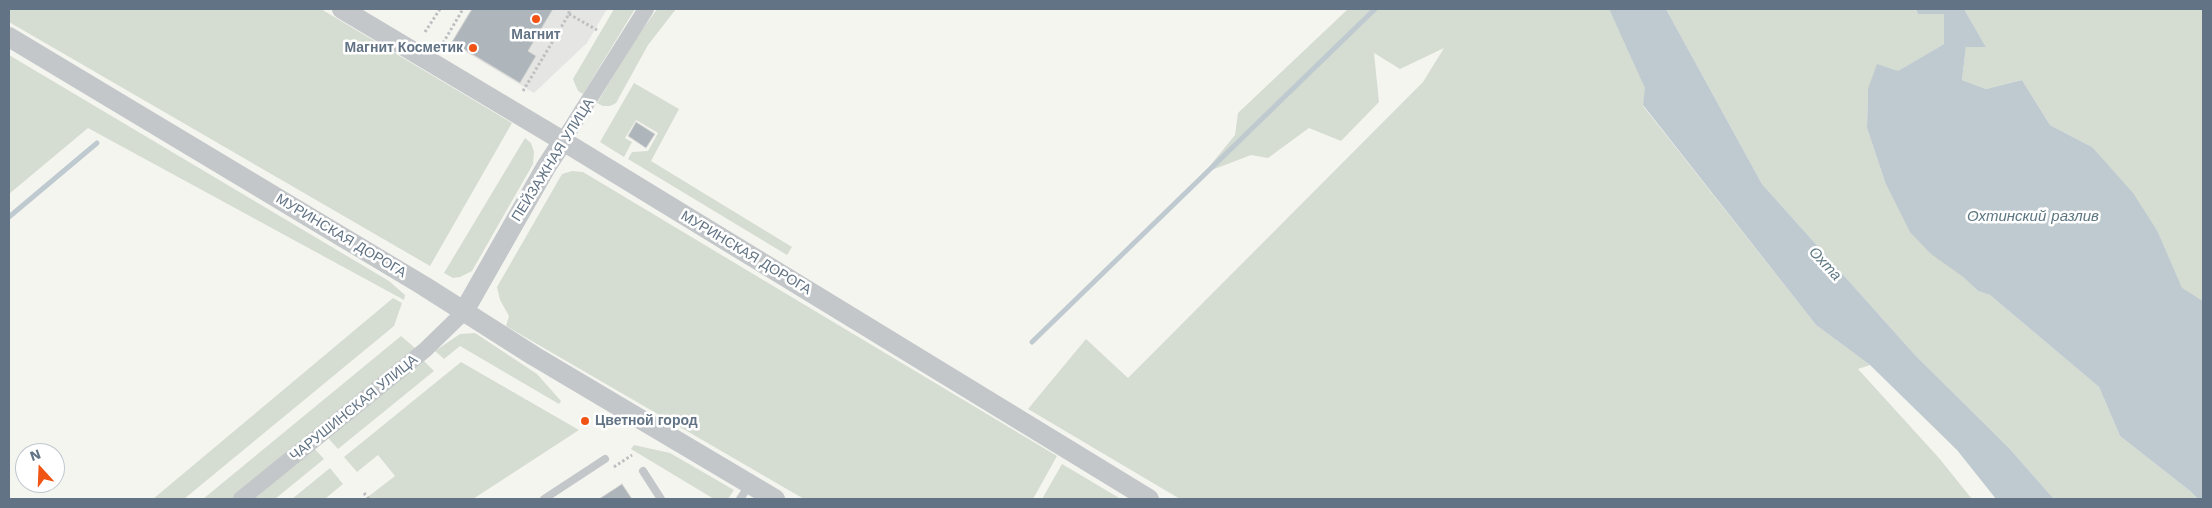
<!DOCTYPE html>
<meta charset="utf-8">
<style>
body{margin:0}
#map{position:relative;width:2212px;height:508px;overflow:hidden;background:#f5f5f0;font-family:"Work Sans",sans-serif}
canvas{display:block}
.frame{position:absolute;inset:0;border:10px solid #617384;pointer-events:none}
.north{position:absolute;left:15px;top:443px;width:50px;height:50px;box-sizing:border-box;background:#fff;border:1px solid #c0c7ce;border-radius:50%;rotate:340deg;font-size:14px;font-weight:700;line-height:20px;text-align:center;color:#617384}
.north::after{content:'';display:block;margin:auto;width:18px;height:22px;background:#f15314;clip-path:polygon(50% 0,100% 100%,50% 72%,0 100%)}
</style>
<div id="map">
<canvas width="2212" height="508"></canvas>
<div class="frame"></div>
<div class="north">N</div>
</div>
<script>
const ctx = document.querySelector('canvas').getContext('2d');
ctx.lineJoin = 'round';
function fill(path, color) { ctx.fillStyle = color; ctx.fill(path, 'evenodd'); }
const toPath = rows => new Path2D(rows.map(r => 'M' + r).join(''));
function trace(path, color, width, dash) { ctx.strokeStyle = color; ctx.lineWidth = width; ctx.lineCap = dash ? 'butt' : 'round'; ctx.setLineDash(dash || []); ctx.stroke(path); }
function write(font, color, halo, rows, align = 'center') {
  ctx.font = font + ' "Work Sans",sans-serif'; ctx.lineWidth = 5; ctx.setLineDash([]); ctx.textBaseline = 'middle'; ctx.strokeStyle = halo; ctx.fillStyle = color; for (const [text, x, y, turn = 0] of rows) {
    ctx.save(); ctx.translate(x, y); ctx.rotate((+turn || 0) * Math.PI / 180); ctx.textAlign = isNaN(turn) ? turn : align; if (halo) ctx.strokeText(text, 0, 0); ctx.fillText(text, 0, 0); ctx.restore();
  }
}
fill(toPath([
 [471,9,607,9,587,43,534,93,451,43]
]), '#e5e6e4');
fill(toPath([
 [9,9,321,9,512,123,430,266,9,22],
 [614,9,635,9,583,94,578,91,573,79],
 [657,9,676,9,648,45,616,103,610,106,603,106,597,103,637,37],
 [1348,9,1609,9,1646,88,1643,106,1816,325,1870,365,1858,369,1939,458,1972,499,1180,499,1028,409,1086,339,1128,378,1423,82,1444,48,1400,69,1374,53,1379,102,1341,141,1309,128,1268,158,1251,155,1204,173,1235,135,1238,113],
 [1666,9,1916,9,1918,14,1944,14,1944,44,1868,89,1867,128,1885,182,1962,276,1978,291,1990,295,2099,387,2120,436,2190,491,2198,499,2054,499,2009,448,1915,355,1762,184],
 [1964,9,2203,9,2203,301,2182,289,2158,232,2092,147,2050,125,2022,80,1986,89,1962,80,1966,47,1986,47],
 [9,55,389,281,405,295,404,300,88,128,9,194],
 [634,83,679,109,651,161,792,247,787,255,628,159,632,152,648,151,658,133,636,120,625,138,632,142,624,157,600,142],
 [525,138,531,143,534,152,533,164,472,271,460,277,453,278,444,273],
 [572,171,583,172,1057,456,1033,499,804,499,506,326,509,316,500,300,497,287,562,174],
 [393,298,402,303,394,326,184,499,153,499],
 [475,333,537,374,561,401,559,404,460,346,444,359,435,351,460,334],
 [401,336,415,348,232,499,203,499],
 [423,360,434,371,338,449,328,438],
 [461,362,579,430,473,499,365,499,395,476,378,455,357,472,344,457],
 [634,445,670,453,734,490,728,499,714,499,631,449],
 [313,447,324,459,275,499,250,499],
 [1062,464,1121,499,1042,499],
 [330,468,343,484,326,498,327,499,292,499]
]), '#d5dcd1');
fill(toPath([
 [1609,9,1666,9,1762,184,1915,355,2009,448,2054,499,1996,499,1957,450,1870,365,1816,325,1643,105,1645,88],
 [1916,9,1964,9,1986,47,1966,47,1962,80,1986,89,2022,80,2050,125,2092,147,2133,193,2158,232,2182,288,2203,301,2203,499,2198,499,2190,491,2120,436,2099,387,1990,295,1978,291,1962,276,1931,254,1910,232,1885,182,1867,128,1868,89,1877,64,1898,71,1944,44,1944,14,1918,14]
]), '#bfcad0');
trace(toPath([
 [9,217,97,143],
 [1032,342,1375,9]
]), '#bfcad0', 5);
const building = toPath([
 [472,9,553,9,528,51,536,56,520,83,452,42,472,9],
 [636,122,655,134,646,148,628,136,636,122],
 [622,484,632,499,599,499,622,484]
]);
fill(building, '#aeb6bb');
trace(building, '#d6d6d3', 1);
trace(toPath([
 [569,14,597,30],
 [425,32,440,9],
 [443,43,463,9],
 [523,91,569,14,569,9],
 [614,467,632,455],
 [364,493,369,499]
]), '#bdbfc1', 3, [2.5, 2.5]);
trace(toPath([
 [643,471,661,499],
 [544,499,605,459],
 [740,499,750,484]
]), '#c3c7ca', 8);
trace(toPath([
 [563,141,646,9],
 [241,499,425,350,463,313]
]), '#c3c7ca', 16);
trace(toPath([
 [342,9,563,141,1149,499],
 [9,37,424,286,534,356,775,499],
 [463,313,546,167,563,141]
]), '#c3c7ca', 20);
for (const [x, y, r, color] of [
 [536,19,5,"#f15314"],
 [473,48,5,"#f15314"],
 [585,421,5,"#f15314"]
]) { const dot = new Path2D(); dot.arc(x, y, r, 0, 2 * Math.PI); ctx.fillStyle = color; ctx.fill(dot); trace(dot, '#fff', 2); }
write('bold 14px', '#617384', '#fff', [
 ["Магнит",536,35],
 ["Магнит Косметик",463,48,"right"],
 ["Цветной город",595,421,"left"]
]);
write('14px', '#617384', '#fff', [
 ["ПЕЙЗАЖНАЯ УЛИЦА",553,160,-58],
 ["МУРИНСКАЯ ДОРОГА",341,236,31],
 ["МУРИНСКАЯ ДОРОГА",746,253,31],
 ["ЧАРУШИНСКАЯ УЛИЦА",354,408,-39]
]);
write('italic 15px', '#5c7682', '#fff', [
 ["Охтинский разлив",2033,217],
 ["Охта",1825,264,47]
]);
</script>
